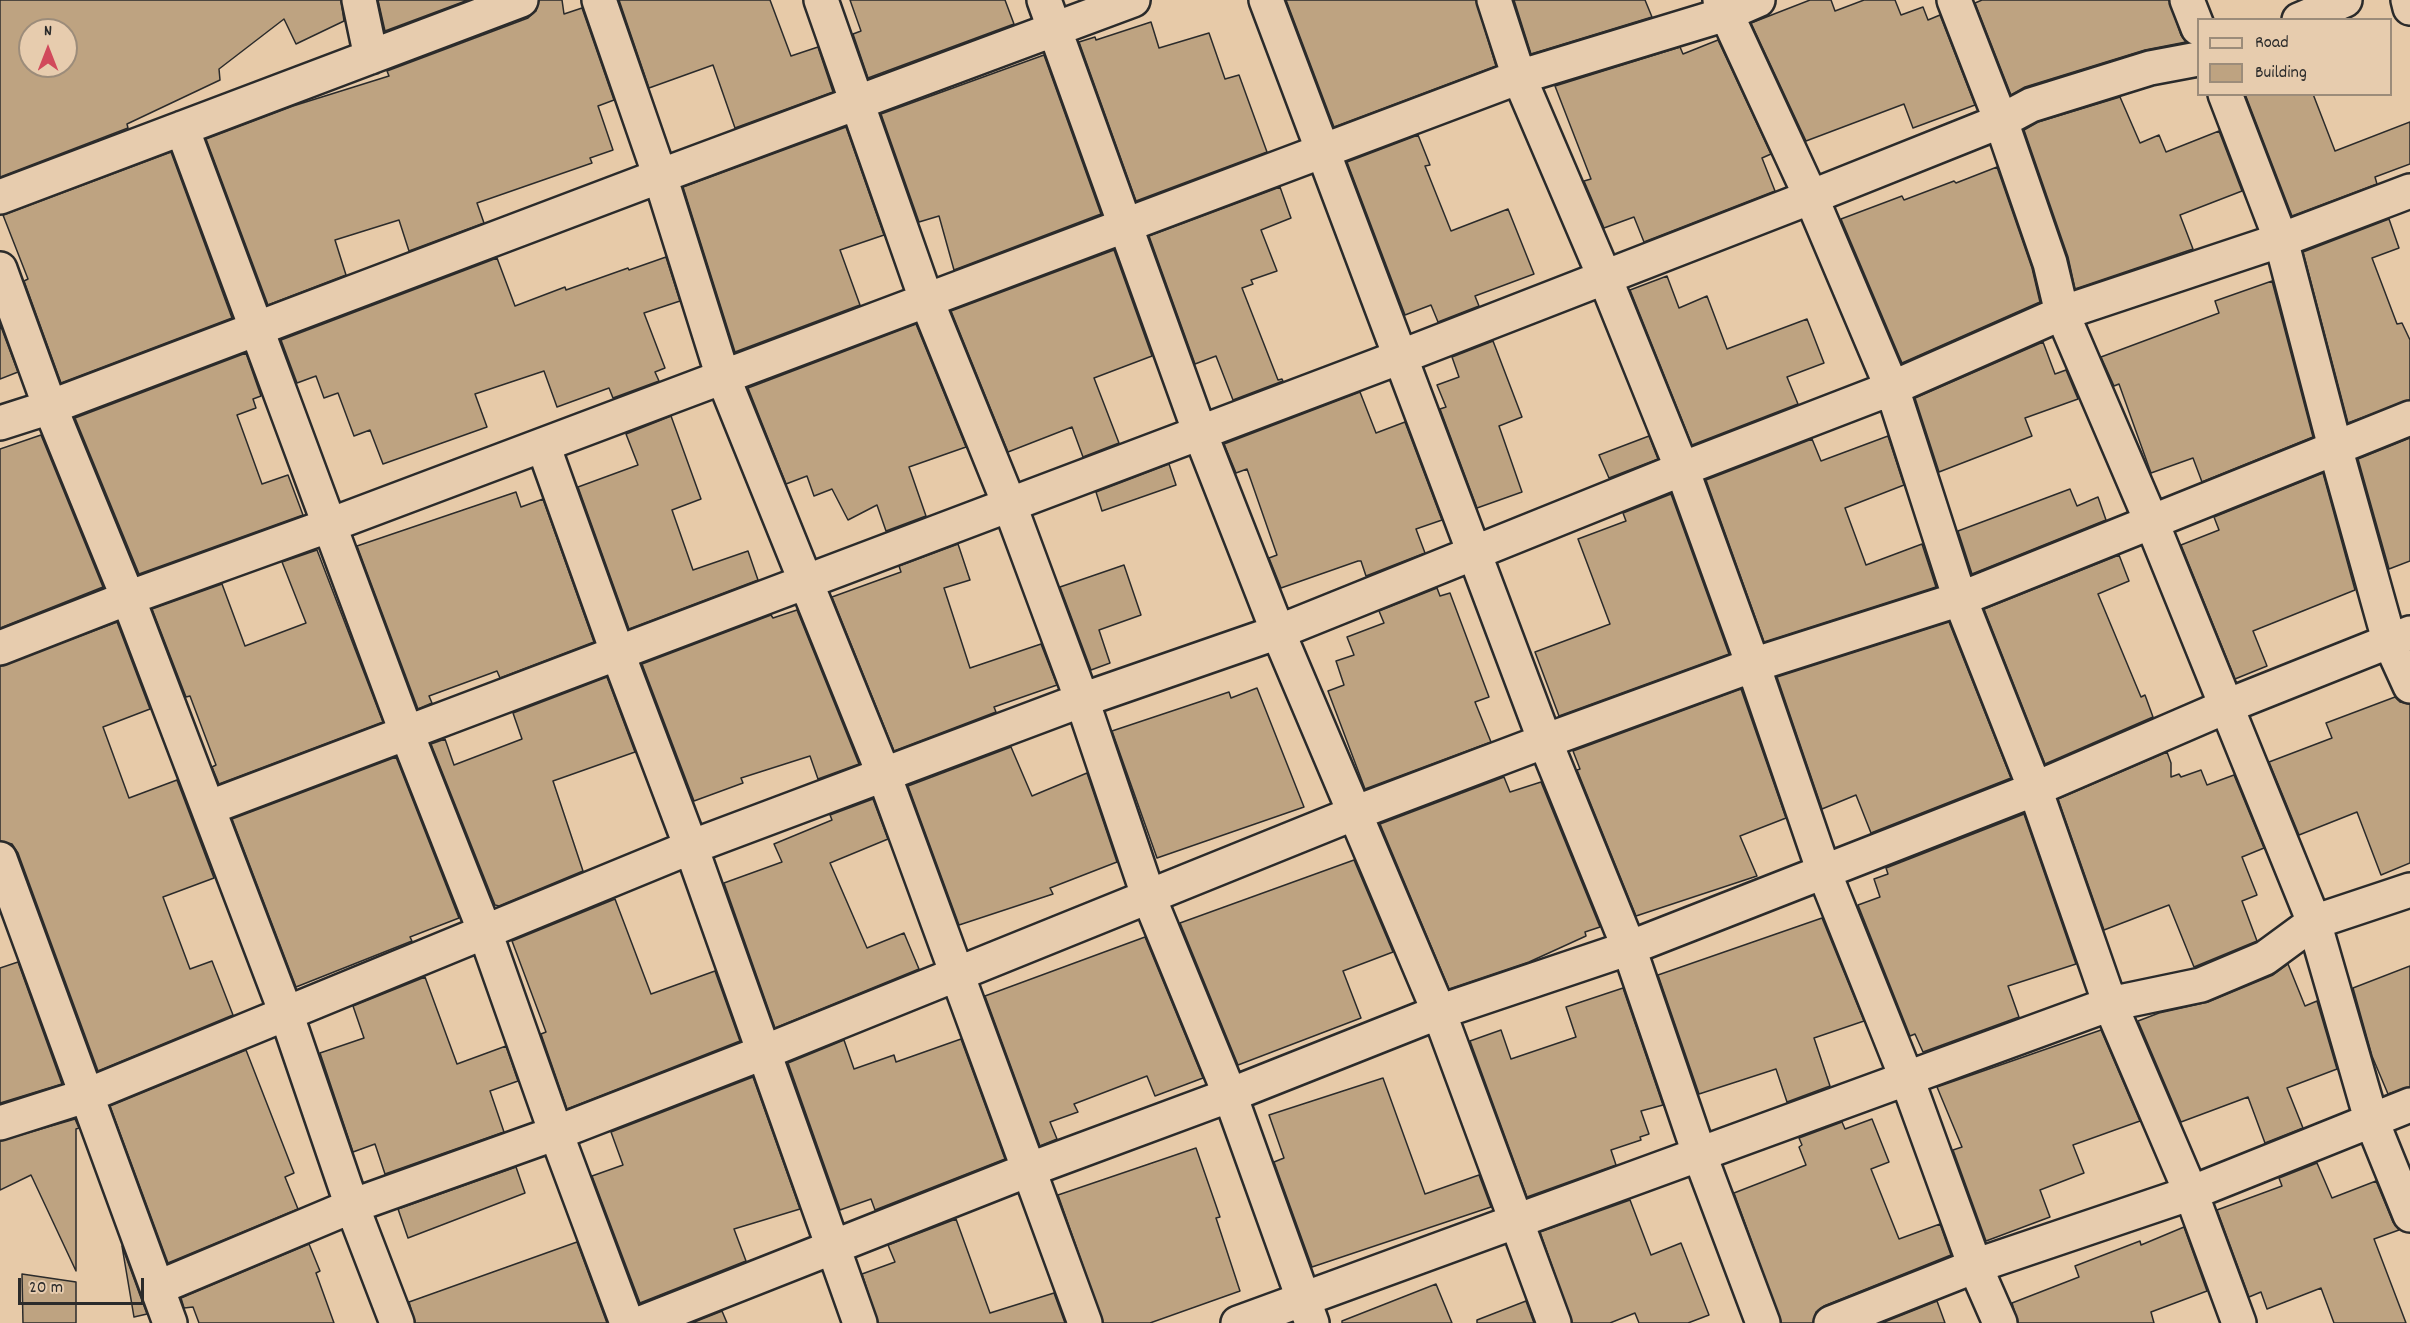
<!DOCTYPE html>
<style>
body{margin:0}
#map{position:relative;width:2410px;height:1323px;overflow:hidden;background:#e7caa8;font-family:Dekko,sans-serif}
canvas{display:block}
.legend{position:absolute;left:2197px;top:18px;width:195px;height:78px;box-sizing:border-box;background:#e7ccae;border:2px solid #9c8c7a;margin:0;padding:8px 10px;list-style:none;font-size:18px;color:#2b2b2b}
.legend li{display:flex;align-items:center;gap:12px;height:30px}
.legend b{width:30px;border:2px solid #9c8c7a}
.north{position:absolute;left:18px;top:18px;width:60px;height:60px;box-sizing:border-box;background:#e7ccae;border:2px solid #9c8c7a;border-radius:50%;rotate:0deg;font-size:16px;font-weight:700;line-height:24px;text-align:center;color:#2b2b2b}
.north::after{content:'';display:block;margin:auto;width:21px;height:27px;background:#d1495b;clip-path:polygon(50% 0,100% 100%,50% 72%,0 100%)}
.scale{position:absolute;left:18px;top:1278px;width:126px;height:27px;box-sizing:border-box;border:3px solid #2b2b2b;border-top:0;padding-left:8px;font-size:18px;line-height:21px;white-space:nowrap;color:#2b2b2b;-webkit-text-stroke:4px #e7ccae;paint-order:stroke}
</style>
<div id="map">
<canvas width="2410" height="1323"></canvas>
<ul class="legend">
<li><b style="height:8px;background:#e7ccae"></b>Road</li>
<li><b style="height:16px;background:#bea381"></b>Building</li>
</ul>
<div class="north">N</div>
<div class="scale">20 m</div>
</div>
<script>
const ctx = document.querySelector('canvas').getContext('2d');
ctx.lineJoin = 'round';
function fill(path, color) { ctx.fillStyle = color; ctx.fill(path, 'evenodd'); }
const toPath = rows => new Path2D(rows.map(r => 'M' + r).join(''));
function trace(path, color, width, dash) { ctx.strokeStyle = color; ctx.lineWidth = width; ctx.lineCap = dash ? 'butt' : 'round'; ctx.setLineDash(dash || []); ctx.stroke(path); }
const building = toPath([
 [0,0,341,0,344,21,296,44,284,19,219,69,220,80,127,124,128,128,0,177,0,0],
 [30,30,66,30,66,66,30,66,30,30],
 [378,0,468,0,385,31,378,0],
 [539,0,562,0,564,14,582,8,614,100,598,106,613,150,590,158,592,163,477,203,484,223,409,251,399,220,335,240,346,275,268,305,206,139,293,106,389,76,387,71,528,18,536,11,539,0],
 [619,0,770,0,791,56,818,47,833,92,735,128,713,65,649,88,619,0],
 [850,0,1005,0,1014,24,868,78,853,34,861,31,850,0],
 [1286,0,1476,0,1496,66,1334,127,1286,0],
 [1514,0,1645,0,1652,17,1531,54,1514,0],
 [1810,0,1831,0,1835,11,1864,0,1895,0,1901,15,1923,7,1928,20,1940,15,1975,105,1913,128,1904,104,1806,141,1751,23,1810,0],
 [1982,0,2169,0,2181,35,2186,42,2145,50,2025,87,2011,95,1975,3,1982,0],
 [1151,22,1159,48,1209,33,1225,79,1239,75,1267,152,1136,201,1079,42,1095,37,1096,40,1151,22],
 [1718,40,1771,154,1762,158,1775,191,1644,242,1634,217,1604,228,1584,181,1591,179,1555,86,1680,47,1683,54,1718,40],
 [1044,55,1101,214,954,270,939,216,919,222,881,114,1044,55],
 [2245,94,2313,94,2335,151,2410,122,2410,164,2375,177,2377,184,2292,216,2245,94],
 [2120,97,2140,143,2159,135,2166,152,2219,131,2242,191,2180,215,2193,249,2075,289,2068,257,2024,130,2038,122,2120,97],
 [846,127,884,235,840,250,860,305,735,352,683,187,846,127],
 [1418,135,1430,165,1425,166,1451,231,1508,209,1534,274,1475,296,1479,306,1438,322,1431,305,1405,315,1347,162,1418,135],
 [171,152,232,318,61,383,24,281,28,279,3,215,171,152],
 [1997,167,2032,268,2040,302,1902,363,1841,219,1902,196,1904,200,1954,181,1956,183,1997,167],
 [1280,187,1291,218,1261,230,1277,271,1251,280,1253,284,1242,288,1278,380,1282,379,1283,381,1233,400,1216,356,1195,364,1149,236,1280,187],
 [2389,219,2399,248,2372,258,2397,324,2402,323,2410,340,2410,400,2348,423,2303,252,2389,219],
 [1114,250,1152,356,1094,378,1119,443,1083,457,1072,427,1008,452,951,311,1114,250],
 [666,257,680,301,644,313,665,368,655,372,659,381,613,398,609,388,557,407,544,371,475,394,487,427,383,464,370,430,354,436,338,393,324,398,316,376,297,383,281,340,497,258,515,306,565,287,566,290,628,268,629,270,666,257],
 [1667,276,1679,308,1707,296,1727,349,1807,319,1824,363,1787,377,1798,404,1692,445,1630,290,1667,276],
 [2272,281,2313,437,2202,482,2193,458,2151,473,2119,384,2114,386,2101,357,2219,313,2215,301,2272,281],
 [0,324,18,372,0,379,0,324],
 [916,324,966,447,909,467,926,516,886,531,877,505,848,520,832,489,814,496,807,476,786,484,748,388,916,324],
 [1493,341,1522,417,1499,426,1522,492,1477,508,1440,409,1446,407,1437,385,1459,377,1452,357,1493,341],
 [2043,342,2055,374,2066,370,2078,399,2025,418,2032,436,1939,472,1915,398,2043,342],
 [246,353,261,396,253,399,256,408,237,415,262,484,288,475,303,515,139,574,75,418,246,353],
 [1360,392,1376,433,1405,422,1442,520,1416,529,1425,553,1366,576,1361,561,1358,561,1281,588,1269,558,1277,555,1247,469,1236,473,1224,444,1360,392],
 [671,416,701,499,672,510,693,570,748,551,758,580,629,629,578,487,638,465,626,434,671,416],
 [41,435,103,587,0,628,0,449,41,435],
 [1649,436,1658,459,1609,478,1599,455,1649,436],
 [1888,436,1904,485,1845,508,1866,565,1922,544,1936,587,1764,642,1706,480,1812,439,1821,461,1888,436],
 [2410,438,2410,561,2389,569,2358,459,2410,438],
 [1169,464,1176,485,1102,511,1096,492,1169,464],
 [2323,473,2355,590,2253,631,2267,666,2235,679,2181,545,2219,530,2214,517,2323,473],
 [2070,489,2077,506,2098,497,2106,520,1972,574,1958,531,2070,489],
 [516,492,521,507,543,499,594,642,500,678,497,671,429,696,432,703,418,709,357,546,516,492],
 [1671,494,1729,654,1559,716,1535,652,1610,624,1578,539,1626,521,1623,513,1671,494],
 [958,544,970,580,944,588,970,668,1041,644,1057,685,994,707,996,712,894,751,832,597,901,572,899,566,958,544],
 [317,550,383,722,219,784,212,767,216,765,190,696,186,697,152,609,222,584,245,646,306,623,282,562,317,550],
 [2119,555,2129,581,2098,594,2141,697,2145,695,2153,717,2045,764,1984,609,2119,555],
 [1124,565,1141,615,1099,630,1110,663,1091,670,1060,587,1124,565],
 [1437,588,1440,596,1450,593,1489,697,1475,702,1491,742,1365,789,1328,691,1344,685,1336,661,1354,655,1347,637,1384,623,1379,611,1437,588],
 [797,610,859,764,818,779,810,756,741,778,743,783,694,801,642,664,771,615,773,618,797,610],
 [117,622,150,709,103,727,129,798,177,780,214,878,163,897,190,969,212,961,233,1015,98,1071,18,853,12,844,0,841,0,666,117,622],
 [1949,622,2011,778,1871,833,1856,795,1822,809,1777,677,1949,622],
 [607,677,635,752,553,781,583,871,499,906,495,905,431,744,445,739,454,765,522,739,513,713,607,677],
 [1257,688,1304,807,1157,858,1112,731,1229,692,1231,698,1257,688],
 [1741,689,1786,818,1740,836,1757,876,1636,916,1577,770,1580,769,1573,751,1741,689],
 [2395,697,2400,702,2410,704,2410,863,2381,875,2357,812,2299,835,2269,762,2332,738,2326,723,2395,697],
 [1011,747,1032,796,1087,773,1117,862,1050,888,1053,894,959,925,908,786,1011,747],
 [2167,752,2171,763,2171,777,2179,774,2181,777,2201,770,2207,785,2234,775,2264,848,2242,857,2257,895,2242,901,2257,941,2194,967,2169,905,2104,930,2058,799,2167,752],
 [396,757,459,918,410,937,412,941,296,987,232,819,396,757],
 [1504,777,1510,792,1541,782,1600,927,1585,932,1586,936,1529,962,1449,989,1380,824,1504,777],
 [873,799,888,839,830,863,867,948,904,933,919,969,775,1028,724,883,782,862,774,844,832,820,830,815,873,799],
 [2024,814,2076,964,2008,986,2019,1017,1923,1052,1915,1034,1910,1036,1858,905,1880,897,1874,879,1888,874,1886,868,2024,814],
 [1354,860,1393,952,1343,971,1361,1018,1238,1065,1180,923,1354,860],
 [615,899,651,994,715,971,740,1041,567,1109,541,1034,546,1032,512,941,615,899],
 [1822,918,1864,1021,1814,1038,1830,1086,1787,1102,1776,1069,1699,1094,1658,975,1822,918],
 [1145,937,1203,1078,1155,1096,1147,1076,1074,1104,1078,1112,1050,1122,1057,1139,1040,1146,985,996,1145,937],
 [18,962,62,1084,0,1103,0,968,18,962],
 [2288,964,2305,1006,2317,1001,2337,1069,2287,1088,2303,1128,2265,1143,2248,1097,2181,1122,2138,1021,2159,1013,2208,1002,2273,975,2288,964],
 [2410,966,2410,1087,2388,1094,2372,1056,2353,988,2410,966],
 [425,977,457,1064,506,1046,518,1081,490,1091,504,1132,385,1174,375,1144,353,1152,320,1053,364,1038,353,1006,425,977],
 [1623,988,1663,1105,1641,1111,1649,1134,1640,1137,1641,1140,1611,1150,1616,1165,1527,1197,1470,1041,1501,1030,1511,1059,1576,1037,1566,1007,1623,988],
 [2101,1030,2140,1121,2073,1145,2084,1173,2040,1190,2050,1217,1986,1241,1953,1150,1962,1147,1937,1087,2101,1030],
 [961,1039,1005,1159,875,1210,871,1199,840,1210,788,1063,844,1040,854,1069,894,1055,896,1062,961,1039],
 [246,1050,294,1173,285,1177,298,1209,168,1263,110,1106,246,1050],
 [753,1077,800,1209,734,1229,746,1261,640,1303,592,1176,623,1165,611,1132,753,1077],
 [1383,1078,1425,1194,1479,1175,1491,1207,1312,1267,1274,1162,1284,1158,1269,1115,1383,1078],
 [75,1119,79,1128,76,1129,76,1271,31,1175,0,1190,0,1141,75,1119],
 [1872,1119,1889,1162,1871,1169,1899,1239,1940,1224,1951,1255,1824,1306,1816,1312,1813,1323,1781,1323,1734,1193,1806,1165,1799,1147,1802,1145,1799,1138,1842,1122,1845,1129,1872,1119],
 [1196,1148,1220,1217,1216,1218,1240,1291,1150,1323,1103,1323,1058,1195,1196,1148],
 [2317,1163,2332,1198,2376,1181,2393,1222,2399,1230,2374,1239,2406,1323,2334,1323,2321,1288,2267,1309,2261,1292,2249,1297,2217,1210,2282,1186,2279,1178,2317,1163],
 [516,1167,525,1193,408,1238,398,1209,516,1167],
 [1630,1200,1651,1255,1681,1243,1709,1315,1688,1323,1639,1323,1635,1313,1610,1323,1572,1323,1540,1232,1630,1200],
 [956,1219,990,1313,1054,1293,1065,1323,878,1323,862,1274,895,1262,888,1245,956,1219],
 [2184,1227,2207,1291,2151,1312,2154,1323,2018,1323,2012,1303,2079,1277,2075,1266,2140,1241,2141,1245,2184,1227],
 [577,1242,607,1323,415,1323,409,1302,577,1242],
 [309,1244,320,1271,316,1273,334,1323,199,1323,193,1307,184,1308,181,1298,309,1244],
 [122,1246,140,1295,147,1314,134,1317,122,1246],
 [22,1274,76,1282,76,1323,23,1323,22,1274],
 [1436,1284,1452,1323,1342,1323,1342,1321,1436,1284],
 [1526,1301,1534,1323,1477,1323,1477,1320,1526,1301],
 [1937,1301,1945,1323,1882,1323,1937,1301],
 [722,1311,727,1323,692,1323,722,1311]
]);
fill(building, '#bea381');
trace(building, '#2b2b2b', 1.5);
const street = toPath([
 [359,0,371,57],
 [599,0,660,176,723,377,884,775,1085,1323],
 [821,0,926,299,1010,506,1082,700,1148,895,1230,1095,1312,1323],
 [1044,0,1200,433,1278,632,1439,1012,1554,1323],
 [1266,0,1545,741,1629,948,1699,1153,1763,1323],
 [1494,0,1519,77,1605,278,1682,469,1753,665,1824,872,1907,1079,1975,1266,2000,1323],
 [1720,0,1811,197,1892,388,1960,599,2035,789,2110,1004,2191,1193,2239,1323],
 [1954,0,2001,121,2050,263,2062,313,2152,523,2314,922,2371,1119,2410,1215],
 [2187,0,2198,28],
 [2408,0,2410,8],
 [2299,20,2345,0],
 [2225,94,2281,240,2335,447,2389,640,2410,686],
 [182,128,407,734,485,932,556,1133,627,1323],
 [0,197,521,0],
 [0,269,50,407,128,598,286,1013,352,1206,397,1323],
 [0,423,50,407,660,176,1133,0],
 [543,445,618,654,691,847,860,1323],
 [0,648,128,598,330,525,1519,77,1726,14,1758,0],
 [208,808,1400,357,1811,197,2001,121,2031,105,2150,68,2198,59],
 [0,859,170,1323],
 [0,1123,88,1095,691,847,1082,700,1278,632,1682,469,1892,388,2062,313,2281,240,2410,191],
 [157,1288,352,1206,556,1133,762,1053,1355,813,1545,741,1753,665,1960,599,2410,418],
 [641,1323,1028,1170,1230,1095,1439,1012,1629,948,2035,789,2227,706,2410,633],
 [1238,1323,2110,1004,2201,985,2265,958,2314,922,2410,890],
 [1831,1323,1975,1266,2191,1193,2410,1105]
]);
trace(street, '#2b2b2b', 38);
trace(street, '#e7ccae', 33);
</script>
